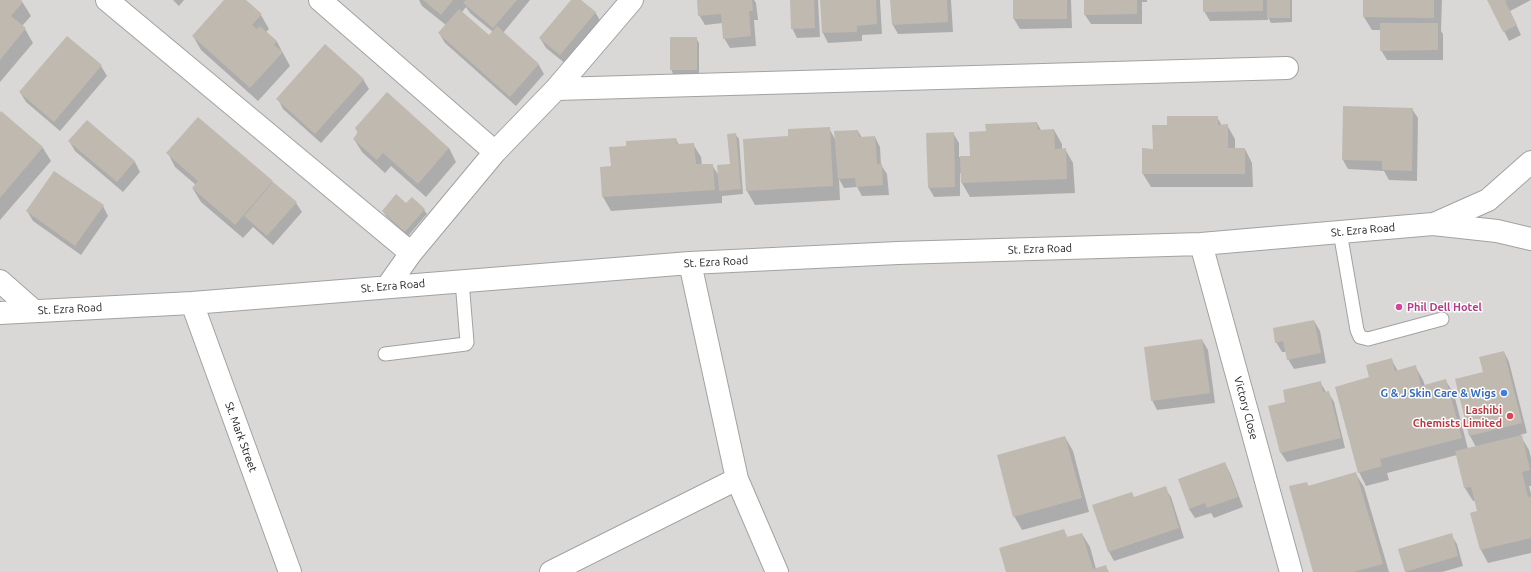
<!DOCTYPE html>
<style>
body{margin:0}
canvas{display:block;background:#eceae0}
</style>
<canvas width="1531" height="572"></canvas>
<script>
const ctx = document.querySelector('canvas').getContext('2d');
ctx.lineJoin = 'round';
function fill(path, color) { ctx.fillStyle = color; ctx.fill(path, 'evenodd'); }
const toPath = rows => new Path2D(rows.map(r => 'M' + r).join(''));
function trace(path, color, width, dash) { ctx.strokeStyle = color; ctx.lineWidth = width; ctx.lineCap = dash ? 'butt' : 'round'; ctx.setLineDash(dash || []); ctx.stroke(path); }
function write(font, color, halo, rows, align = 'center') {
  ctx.font = font + ' Ubuntu,sans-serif'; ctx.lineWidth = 3; ctx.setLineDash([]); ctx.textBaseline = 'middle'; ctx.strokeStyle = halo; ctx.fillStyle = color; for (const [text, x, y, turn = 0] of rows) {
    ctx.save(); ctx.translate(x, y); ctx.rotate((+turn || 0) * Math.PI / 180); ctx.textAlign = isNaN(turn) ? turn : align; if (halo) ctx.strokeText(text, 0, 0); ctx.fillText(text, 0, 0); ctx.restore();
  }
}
fill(toPath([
 [0,0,1531,0,1531,572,0,572]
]), '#d9d8d7');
fill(toPath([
 [0,0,20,0,23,3,31,16,22,26,25,29,33,43,0,82],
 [173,0,184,0,179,6],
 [225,0,244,0,261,15,269,29,266,32,277,42,290,66,258,101,201,50,193,36],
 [419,0,530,0,503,33,539,65,544,74,516,106,445,43,439,33,446,25,422,6],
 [466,7,470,13,493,32,489,37,462,12],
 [572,0,580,0,595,12,601,22,566,64,546,48,540,38],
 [698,0,754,0,756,3,758,20,754,20,756,46,730,48,724,38,723,23,705,25,699,15],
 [791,0,818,0,820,37,797,38,792,28],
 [821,0,880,0,882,34,862,35,862,41,828,43,823,33],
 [891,0,951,0,953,32,898,34,893,25],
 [1014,0,1071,0,1072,28,1020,29,1014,19],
 [1085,0,1147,0,1147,2,1142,2,1142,24,1091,24,1085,15],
 [1204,0,1292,0,1292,22,1271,23,1268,17,1268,20,1210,21,1204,11],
 [1364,0,1442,0,1441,31,1443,34,1443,60,1387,60,1381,50,1381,30,1372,30,1364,17],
 [1488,0,1531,0,1510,11,1521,35,1509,41],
 [67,37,101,66,107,76,60,131,26,102,20,92],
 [696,38,699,43,699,75,673,74,671,69],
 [363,79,369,89,321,143,283,109,278,99],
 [1412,109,1418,118,1417,181,1389,180,1384,171,1348,169,1343,160],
 [2,113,43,148,51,161,0,220,0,114],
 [1217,117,1222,126,1227,125,1235,139,1235,149,1245,149,1252,163,1253,187,1151,187,1143,174,1154,150,1168,126],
 [87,121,135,162,140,172,123,192,75,151,69,141],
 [1037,123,1041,130,1054,130,1062,144,1062,149,1065,149,1073,163,1075,193,970,197,962,183,962,173,960,173,960,196,934,197,929,188,953,133,959,143,959,157,971,157,987,132],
 [829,128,836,141,858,131,862,138,875,137,880,147,881,165,887,174,889,195,862,196,857,187,844,188,839,179,840,200,755,205,747,191,789,137],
 [356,129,449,148,456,162,426,197,391,166,385,173,362,152,354,139,358,133],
 [736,135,739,139,743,194,722,196,722,203,611,211,603,197,601,168,612,167,627,147,676,139,679,145,693,144,701,157,702,165,712,165,719,176,731,165],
 [168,153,272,182,296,203,302,212,273,245,253,227,243,238,201,202,193,189,196,185,175,167],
 [407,204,424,210,427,214,408,236,386,216,383,211],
 [103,206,108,216,81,255,33,221,27,211],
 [1314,321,1320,331,1326,363,1294,369,1288,359,1286,352,1282,352,1276,342],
 [1202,340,1208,350,1215,403,1157,410,1152,400],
 [1504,352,1509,362,1527,433,1520,435,1529,450,1531,458,1531,486,1529,486,1531,494,1531,553,1488,563,1481,550,1478,512,1476,501,1473,501,1465,488,1457,455,1387,473,1389,480,1366,486,1359,472,1370,378,1391,359,1398,371,1415,366,1423,380,1425,386,1446,381,1454,394,1468,449,1476,447,1470,436,1456,379,1485,373],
 [1320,382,1326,392,1328,392,1334,402,1345,448,1287,462,1281,453,1287,402],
 [1065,437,1073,451,1089,512,1022,530,1014,516],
 [1225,463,1230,473,1243,507,1214,518,1211,513,1195,518,1189,509],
 [1356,474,1364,487,1389,572,1314,572,1307,483,1309,487],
 [1165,488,1171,497,1184,538,1114,561,1109,552,1134,498],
 [1064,531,1068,538,1082,534,1090,547,1096,569,1106,567,1109,572,1008,572],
 [1451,535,1457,544,1463,566,1442,572,1406,572,1399,550]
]), '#0003');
fill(toPath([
 [0,0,21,0,23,2,11,16,26,28,0,60],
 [224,0,246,0,262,14,252,25,257,29,260,26,277,41,274,45,283,52,250,88,192,36],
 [423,0,453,0,441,15],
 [466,0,517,0,493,28,463,3],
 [571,0,581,0,596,12,560,55,539,38],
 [697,0,752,0,753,11,749,11,751,36,723,39,721,14,698,16],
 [790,0,814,0,815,28,791,29],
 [820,0,876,0,877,24,857,26,857,32,822,33],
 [890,0,947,0,948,22,892,25],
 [1013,0,1067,0,1067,19,1013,19],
 [1084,0,1137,0,1137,14,1084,15],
 [1203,0,1263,0,1263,11,1203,12],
 [1267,0,1290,0,1290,18,1267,18],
 [1363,0,1434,0,1434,18,1363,17],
 [1487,0,1508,0,1505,1,1517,25,1503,32],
 [459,9,489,35,497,26,539,64,510,97,438,33],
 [1380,23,1438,23,1438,50,1380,51],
 [67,36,102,65,54,122,19,92],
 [670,37,697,37,697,70,670,70],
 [325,44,364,79,315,134,276,99],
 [387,92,449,148,418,184,383,153,377,160,353,139,358,132,355,128],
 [1343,106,1413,108,1412,171,1382,170,1382,161,1342,160],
 [1,111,43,147,0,198,0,113],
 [1167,116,1218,116,1218,125,1228,124,1228,148,1245,148,1245,174,1142,174,1142,148,1153,149,1152,125,1167,125],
 [198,117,273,181,235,225,192,188,198,181,166,153],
 [87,120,135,161,117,182,68,141],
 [1037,122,1038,130,1054,129,1055,149,1066,148,1067,179,961,183,960,156,970,156,969,132,986,131,985,124],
 [830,127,833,186,746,191,743,139,788,136,788,129],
 [858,130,859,137,875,136,877,164,882,164,883,185,856,187,855,178,838,179,834,131],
 [954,132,955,187,928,188,926,133],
 [736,133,741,189,719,191,717,165,730,164,727,134],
 [676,138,677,144,694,143,696,164,713,164,715,190,602,197,600,167,611,166,609,147,626,146,626,141],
 [54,171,104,205,75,246,26,211],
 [273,182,297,202,267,236,244,216],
 [396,194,406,203,412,197,425,209,405,232,382,211],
 [1314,320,1321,353,1287,360,1283,341,1275,343,1273,328],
 [1202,339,1210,393,1151,401,1144,347],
 [1504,351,1522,423,1469,436,1455,379,1483,372,1479,357],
 [1392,358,1395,371,1416,365,1421,386,1446,379,1462,438,1380,459,1382,466,1358,473,1335,387,1369,377,1366,365],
 [1321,381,1323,392,1329,391,1341,438,1280,453,1268,406,1285,402,1283,390],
 [1522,435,1530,470,1522,472,1528,497,1531,496,1531,538,1480,550,1470,513,1477,511,1471,487,1464,488,1455,451],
 [1065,436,1082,498,1013,517,997,455],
 [1225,462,1238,497,1207,508,1205,503,1189,509,1178,479],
 [1356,472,1383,564,1353,572,1313,572,1289,486,1307,482,1308,486],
 [1166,486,1179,528,1108,552,1092,505,1132,492,1134,497],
 [1064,529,1067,537,1082,533,1093,569,1106,565,1108,572,1006,572,999,548],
 [1452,533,1458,556,1405,572,1398,549]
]), '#c0b9b0');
const lane = toPath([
 [1340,232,1357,330,1360,337,1368,339,1442,319],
 [385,354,466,344,467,342,462,281]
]);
const street = toPath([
 [107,0,411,253],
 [320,0,495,152],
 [556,89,1287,68],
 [1434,224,1488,200,1531,162],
 [1201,244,1291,572],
 [690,263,737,479,777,572],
 [0,281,34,311],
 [387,287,411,253,495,152,556,89,632,0],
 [192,303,290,572],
 [0,313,192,303,690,263,898,253,1201,244,1433,224,1497,231,1531,239],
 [551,572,737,479]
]);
trace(lane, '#a2a2a2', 15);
trace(street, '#a2a2a2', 24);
trace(lane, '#fff', 13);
trace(street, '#fff', 22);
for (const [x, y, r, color] of [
 [1399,307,4,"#d1479c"],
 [1504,393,4,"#3f7fe0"],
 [1510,416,4,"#e0444e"]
]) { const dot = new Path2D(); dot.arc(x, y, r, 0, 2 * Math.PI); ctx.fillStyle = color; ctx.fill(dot); trace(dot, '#fff', 1.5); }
write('11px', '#1b1b1b', '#fff', [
 ["St. Ezra Road",1363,230,-5],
 ["St. Ezra Road",1040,249,-2],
 ["St. Ezra Road",716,262,-3],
 ["St. Ezra Road",393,286,-5],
 ["St. Ezra Road",70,309,-3],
 ["Victory Close",1246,408,75],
 ["St. Mark Street",241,437,70]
]);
write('bold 11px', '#b23c85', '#fff', [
 ["Phil Dell Hotel",1407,307]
], 'left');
write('bold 11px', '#366cbe', '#fff', [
 ["G & J Skin Care & Wigs",1496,393]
], 'right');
write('bold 11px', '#be3a42', '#fff', [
 ["Lashibi",1502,410],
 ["Chemists Limited",1502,423]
], 'right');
</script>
